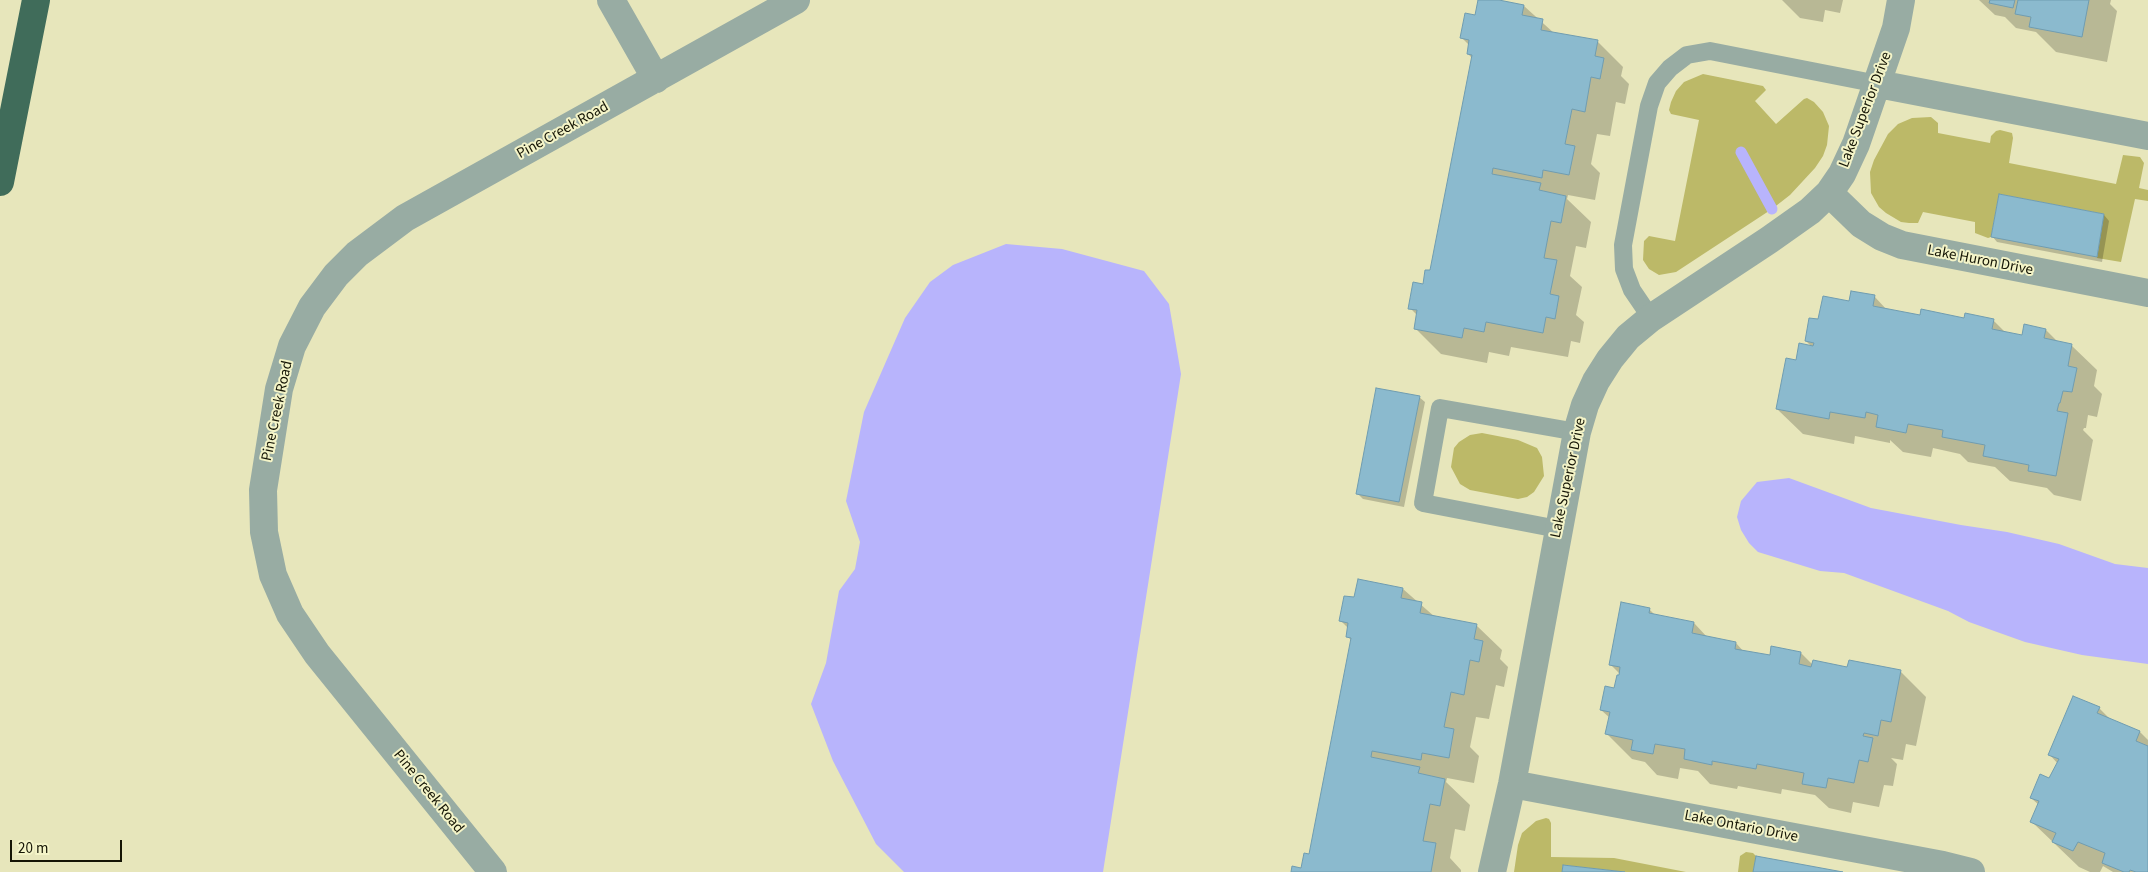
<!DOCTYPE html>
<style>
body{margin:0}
#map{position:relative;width:2148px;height:872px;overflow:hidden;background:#e7e6bb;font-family:"Source Sans 3",sans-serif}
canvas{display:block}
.scale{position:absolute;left:10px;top:840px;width:112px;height:22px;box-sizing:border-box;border:2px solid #151505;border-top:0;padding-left:6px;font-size:15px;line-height:18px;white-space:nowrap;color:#151505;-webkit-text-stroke:4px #f4f4c8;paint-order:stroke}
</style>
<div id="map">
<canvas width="2148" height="872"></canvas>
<div class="scale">20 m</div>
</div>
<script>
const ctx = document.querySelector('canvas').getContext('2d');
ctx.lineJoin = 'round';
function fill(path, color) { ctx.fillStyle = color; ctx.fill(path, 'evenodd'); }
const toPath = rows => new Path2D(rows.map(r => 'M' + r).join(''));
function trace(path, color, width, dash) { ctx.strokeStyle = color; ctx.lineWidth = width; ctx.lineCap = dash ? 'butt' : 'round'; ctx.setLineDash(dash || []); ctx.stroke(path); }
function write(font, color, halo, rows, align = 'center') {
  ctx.font = font + ' "Source Sans 3",sans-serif'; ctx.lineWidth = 4; ctx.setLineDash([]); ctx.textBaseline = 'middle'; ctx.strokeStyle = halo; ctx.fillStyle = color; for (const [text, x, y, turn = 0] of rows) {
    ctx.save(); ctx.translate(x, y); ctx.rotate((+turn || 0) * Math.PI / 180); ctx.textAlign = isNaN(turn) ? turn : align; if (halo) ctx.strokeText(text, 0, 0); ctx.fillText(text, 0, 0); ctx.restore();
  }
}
fill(toPath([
 [1703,74,1763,86,1766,90,1755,101,1776,124,1804,99,1807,98,1814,102,1823,112,1829,126,1827,145,1823,156,1815,168,1790,195,1772,209,1676,272,1659,275,1649,269,1643,260,1644,241,1649,236,1675,241,1699,120,1671,114,1669,110,1671,102,1676,91,1684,82],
 [1931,117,1938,123,1938,133,1990,143,1991,136,1996,131,2000,130,2012,133,2013,138,2009,163,2116,184,2123,155,2140,157,2144,163,2139,188,2148,190,2148,201,2135,199,2121,262,2097,258,2104,214,1999,194,1991,237,1988,238,1975,233,1975,222,1923,212,1918,223,1909,223,1901,222,1886,213,1879,207,1871,193,1870,172,1874,160,1888,134,1898,124,1912,118],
 [1482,433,1518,440,1537,448,1542,457,1544,476,1534,492,1527,497,1518,499,1470,490,1460,484,1451,467,1454,448,1459,442,1470,435],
 [1546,818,1549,819,1551,823,1551,857,1614,858,1686,872,1625,872,1563,865,1562,872,1514,872,1518,845,1522,833,1536,821],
 [1746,852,1753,853,1756,856,1753,872,1738,872,1740,856]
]), '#bcb968');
fill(toPath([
 [1006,244,1062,249,1144,271,1169,304,1181,374,1103,872,904,872,876,844,833,761,811,704,826,663,839,591,855,569,860,542,846,501,864,412,905,318,930,282,953,265],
 [1789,478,1871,508,1961,525,2007,532,2059,544,2115,564,2148,568,2148,664,2082,655,2025,642,1969,622,1948,611,1844,573,1820,571,1758,552,1749,543,1741,530,1737,517,1741,501,1757,482]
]), '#b8b4fc');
fill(toPath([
 [1479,0,1492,0,1524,6,1555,34,1598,42,1623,67,1621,76,1629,84,1625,104,1616,102,1610,136,1597,134,1591,164,1600,173,1595,200,1568,195,1567,199,1591,222,1586,248,1576,246,1570,276,1582,287,1576,315,1584,322,1580,343,1571,341,1568,357,1511,347,1509,356,1489,352,1487,363,1441,354,1416,329,1418,316,1410,308,1431,271,1472,58,1468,54,1470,46,1462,38,1476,16],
 [1782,0,1843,0,1840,13,1825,10,1823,22,1800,18],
 [1979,0,2111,0,2110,4,2117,11,2107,62,2056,52,2036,32,2016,28,2005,17,1995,15],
 [2000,196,2104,215,2109,221,2102,262,1997,242,1992,236],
 [1874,296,1887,310,1921,316,1993,320,2006,333,2023,336,2046,330,2058,342,2071,345,2097,370,2094,386,2102,394,2097,417,2088,415,2086,428,2084,428,2083,430,2093,440,2081,501,2054,495,2047,488,2010,481,1995,467,1968,462,1960,454,1933,448,1931,457,1903,452,1890,440,1890,443,1855,436,1854,444,1803,434,1777,409,1797,361,1812,347,1806,341,1819,321,1850,303],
 [1419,397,1425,402,1404,507,1363,499,1357,493],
 [1403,589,1435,617,1476,625,1502,650,1500,659,1508,667,1504,687,1496,685,1489,719,1476,717,1470,747,1479,756,1474,783,1447,778,1446,782,1470,805,1465,831,1455,829,1450,858,1461,870,1461,872,1292,872,1302,869,1310,855,1352,641,1348,637,1349,629,1341,621,1355,599],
 [1649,609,1656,616,1694,623,1708,638,1736,643,1744,652,1770,657,1801,653,1813,665,1900,671,1926,697,1916,746,1906,744,1903,760,1891,758,1897,764,1893,786,1884,785,1879,807,1853,802,1851,813,1829,808,1815,795,1782,789,1781,794,1738,786,1737,789,1710,784,1698,771,1680,768,1678,779,1657,775,1645,762,1632,759,1607,734,1610,718,1601,710,1615,689,1620,674,1611,665],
 [2099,708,2111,720,2140,732,2148,740,2148,872,2113,872,2103,866,2100,872,2090,872,2079,867,2032,822,2039,805,2031,798,2049,779,2058,764,2050,755]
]), '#0003');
trace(toPath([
 [1741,152,1772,209]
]), '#b8b4fc', 11);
const building = toPath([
 [1478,0,1499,0,1524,5,1522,15,1543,19,1541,30,1598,40,1595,56,1604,58,1600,79,1591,77,1585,112,1572,109,1565,144,1575,146,1569,175,1543,170,1542,178,1493,168,1492,174,1541,183,1539,190,1566,196,1561,223,1551,221,1544,258,1557,260,1550,294,1559,296,1555,319,1546,317,1543,333,1486,322,1484,332,1464,328,1462,338,1414,329,1417,310,1408,309,1413,282,1423,284,1425,270,1430,270,1472,55,1467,54,1469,40,1460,38,1465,13,1475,15,1478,0],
 [1990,0,2015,0,2013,8,1989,3,1990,0],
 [2018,0,2089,0,2082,37,2029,27,2031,17,2015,14,2018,0],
 [1999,194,2104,214,2097,257,1991,237,1999,194],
 [1851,291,1875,295,1873,306,1920,315,1921,309,1964,318,1965,313,1994,319,1992,329,2022,335,2024,324,2046,329,2044,338,2072,344,2068,366,2077,368,2072,392,2063,391,2060,403,2059,403,2057,411,2068,413,2056,476,2028,471,2029,465,1983,456,1985,445,1942,437,1943,430,1908,424,1906,433,1876,427,1878,415,1866,412,1865,418,1830,412,1829,419,1776,409,1786,358,1796,360,1799,343,1813,346,1814,343,1805,341,1809,318,1818,319,1823,296,1849,301,1851,291],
 [1376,388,1420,396,1399,502,1356,494,1376,388],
 [1358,579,1403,588,1401,598,1422,602,1420,613,1477,624,1474,639,1483,641,1479,662,1470,660,1464,695,1451,692,1444,727,1454,729,1449,758,1422,753,1421,760,1372,751,1371,757,1420,767,1418,773,1445,779,1440,806,1430,804,1423,841,1436,843,1431,872,1291,872,1292,866,1301,868,1304,853,1309,854,1351,638,1346,637,1348,623,1339,621,1344,596,1354,597,1358,579],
 [1621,602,1650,608,1649,613,1694,622,1692,633,1736,642,1735,649,1770,655,1771,646,1801,652,1799,664,1811,667,1813,660,1847,667,1849,660,1901,670,1891,722,1881,720,1878,736,1864,733,1863,736,1873,738,1868,762,1859,760,1854,783,1828,778,1826,788,1802,784,1804,773,1757,764,1756,769,1712,761,1712,765,1684,759,1685,749,1655,744,1653,754,1631,750,1633,740,1605,734,1610,712,1600,710,1605,686,1614,688,1617,675,1619,675,1620,667,1609,665,1621,602],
 [2073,696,2100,707,2097,713,2140,731,2136,741,2148,746,2148,872,2136,872,2130,870,2129,872,2124,872,2102,863,2105,853,2078,842,2073,851,2052,842,2056,833,2030,822,2039,801,2030,798,2040,774,2049,778,2059,759,2048,755,2073,696],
 [1756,856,1843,872,1753,872,1756,856],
 [1563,865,1625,872,1562,872,1563,865]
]);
fill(building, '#8bbace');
trace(building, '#6f9cb0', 1);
trace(toPath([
 [1651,318,1632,290,1624,269,1623,245,1649,106,1657,83,1670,68,1687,55,1710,51,1878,84],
 [1558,529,1423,503,1440,408,1577,432]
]), '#98aca3', 18);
trace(toPath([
 [611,0,656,79],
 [1878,84,2148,136],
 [1829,193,1861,224,1882,237,1902,245,2148,293],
 [1512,784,1943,865,1971,872],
 [493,872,317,654,290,614,273,575,264,532,263,490,279,389,292,346,312,307,336,275,357,254,405,218,796,0],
 [1492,872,1512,784,1577,432,1585,405,1596,381,1610,359,1628,337,1651,318,1769,240,1810,211,1829,193,1842,174,1856,144,1896,28,1901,0]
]), '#98aca3', 28);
trace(toPath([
 [0,182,36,0]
]), '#406c5a', 28);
write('15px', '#151505', '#f4f4c8', [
 ["Lake Superior Drive",1866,110,-69],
 ["Pine Creek Road",563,131,-29],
 ["Lake Huron Drive",1980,261,11],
 ["Pine Creek Road",278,411,-78],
 ["Lake Superior Drive",1569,478,-78],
 ["Pine Creek Road",428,792,51],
 ["Lake Ontario Drive",1741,827,11]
]);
</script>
